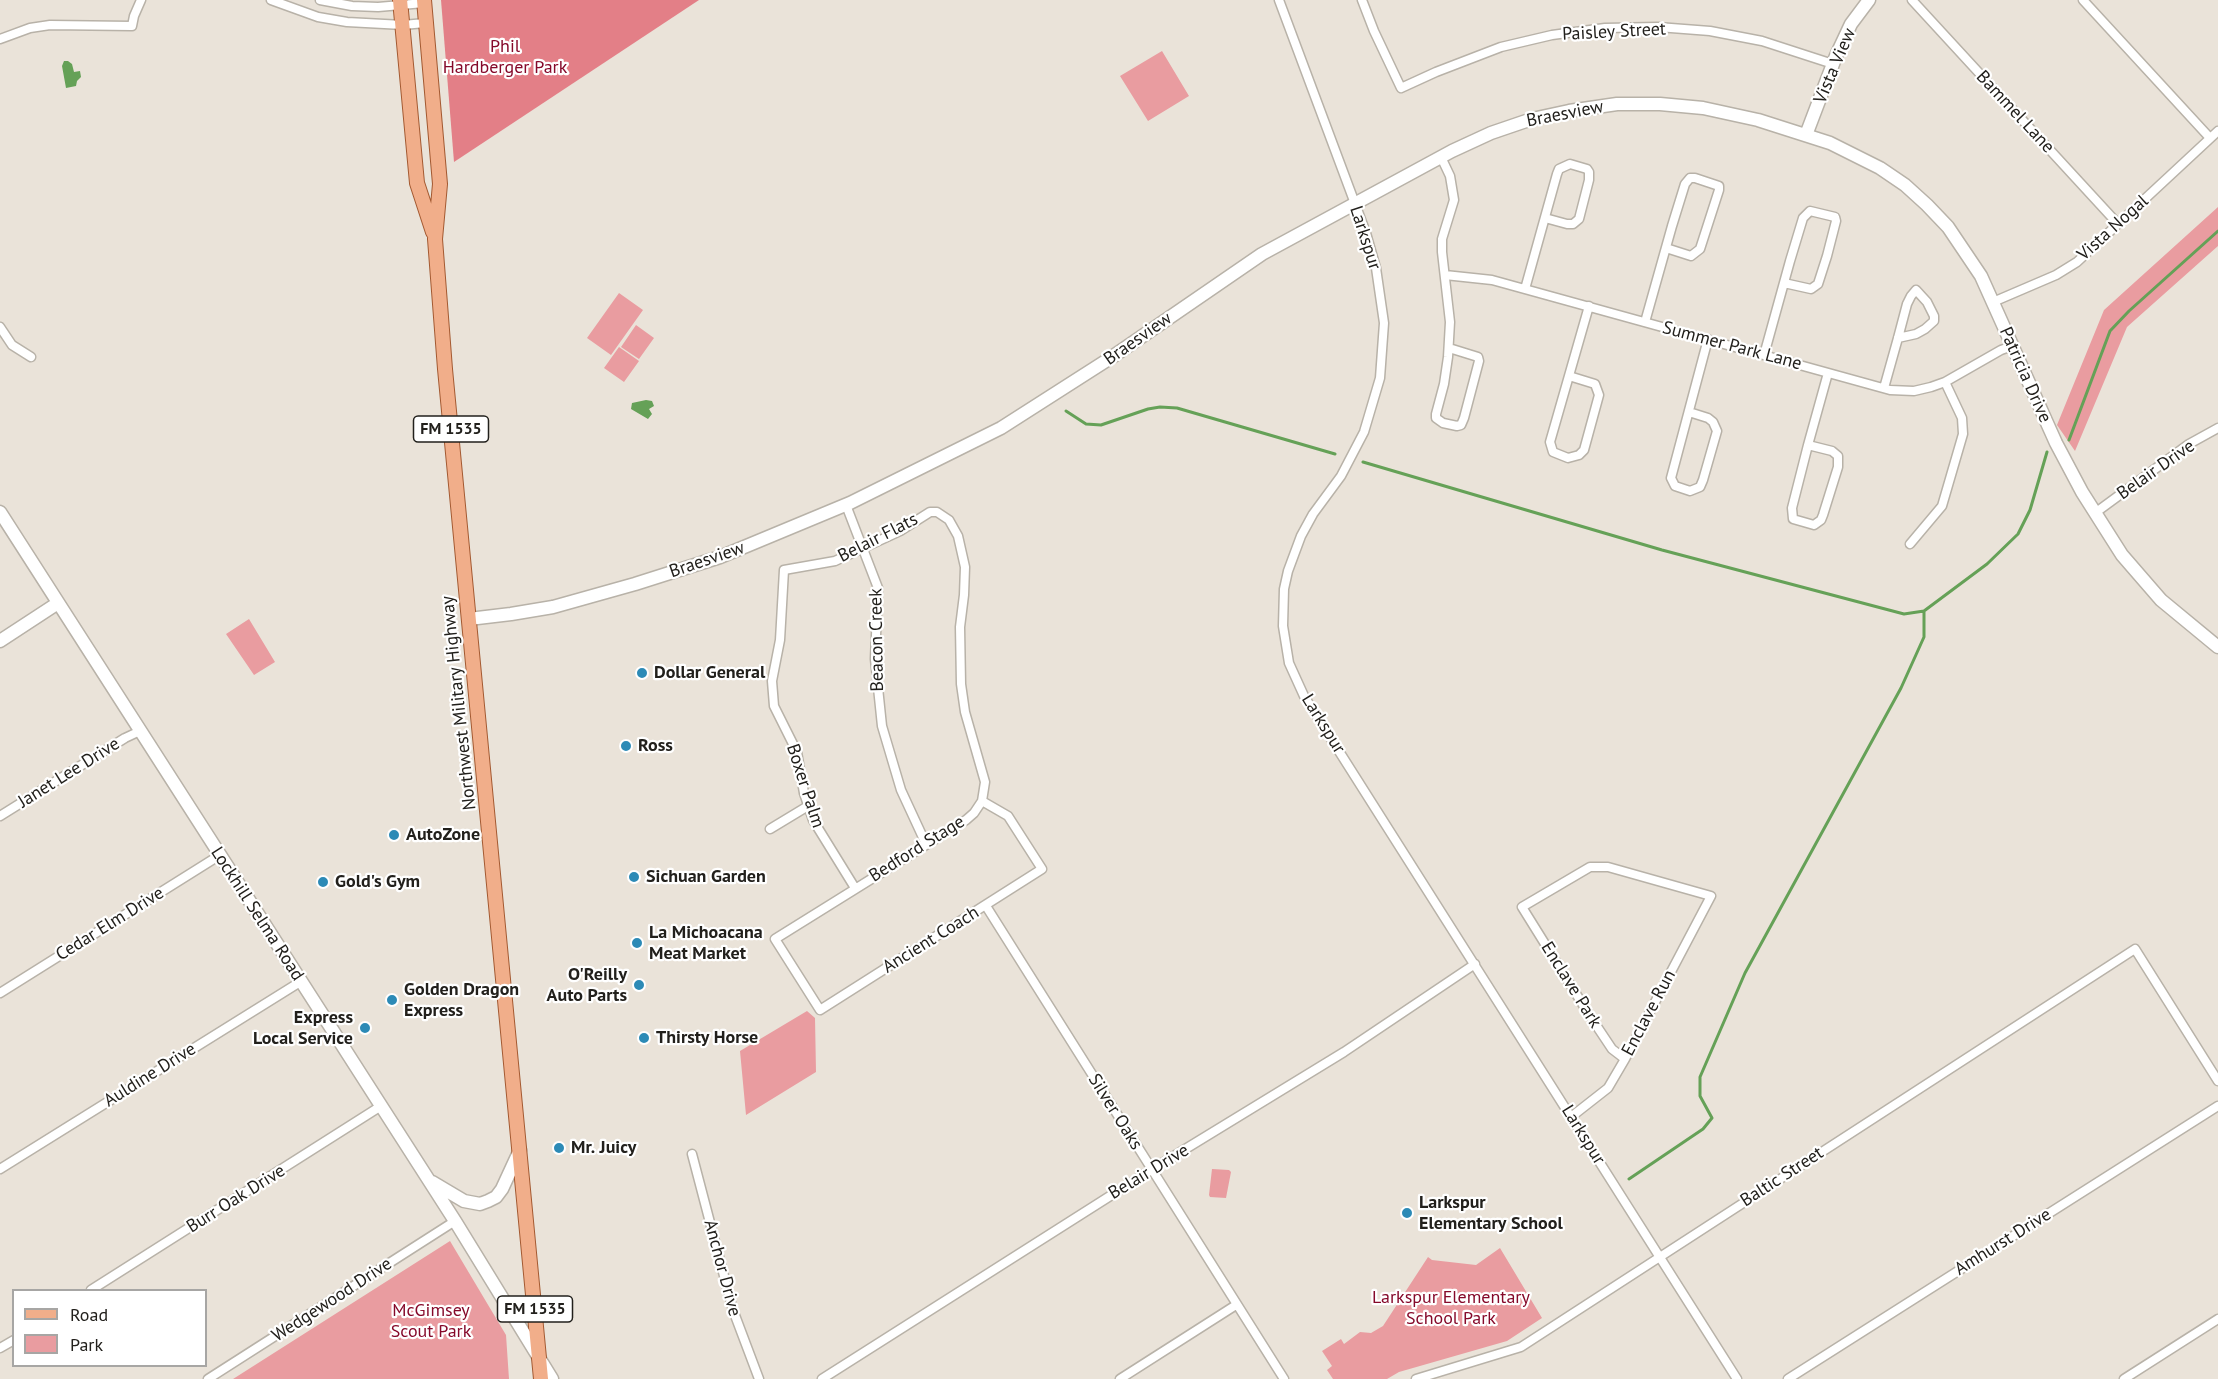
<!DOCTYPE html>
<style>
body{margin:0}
#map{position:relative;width:2218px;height:1379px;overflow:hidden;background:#eae3d9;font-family:"PT Sans",sans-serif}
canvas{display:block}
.legend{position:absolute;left:12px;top:1289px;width:195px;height:78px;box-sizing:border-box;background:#fff;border:2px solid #a7a6a4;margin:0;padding:8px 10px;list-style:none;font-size:18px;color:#22201c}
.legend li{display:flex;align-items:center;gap:12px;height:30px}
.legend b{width:30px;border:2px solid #a7a6a4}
</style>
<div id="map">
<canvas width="2218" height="1379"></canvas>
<ul class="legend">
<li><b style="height:8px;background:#f1ae8a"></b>Road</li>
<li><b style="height:16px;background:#e99ca0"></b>Park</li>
</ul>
</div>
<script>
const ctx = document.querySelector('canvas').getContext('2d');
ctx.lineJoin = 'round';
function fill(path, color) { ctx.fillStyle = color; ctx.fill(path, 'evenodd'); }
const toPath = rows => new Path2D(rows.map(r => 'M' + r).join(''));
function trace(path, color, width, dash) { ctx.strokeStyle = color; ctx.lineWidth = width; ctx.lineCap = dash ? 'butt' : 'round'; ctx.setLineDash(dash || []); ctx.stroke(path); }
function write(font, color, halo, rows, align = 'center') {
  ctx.font = font + ' "PT Sans",sans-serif'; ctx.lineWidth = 4.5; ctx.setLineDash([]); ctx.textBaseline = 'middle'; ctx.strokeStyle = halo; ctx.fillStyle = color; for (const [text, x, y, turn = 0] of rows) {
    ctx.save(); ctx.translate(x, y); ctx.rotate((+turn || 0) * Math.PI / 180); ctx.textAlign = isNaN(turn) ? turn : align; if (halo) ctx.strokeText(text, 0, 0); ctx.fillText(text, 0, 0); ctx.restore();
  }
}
fill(toPath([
 [1162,51,1189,96,1148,121,1120,76],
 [2218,207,2218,246,2127,327,2075,451,2057,425,2104,310],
 [619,293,643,310,611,355,587,338],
 [636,325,654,338,639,359,621,347],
 [619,347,639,361,624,382,604,368],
 [249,619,275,662,254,675,226,634],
 [807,1011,815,1018,816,1072,746,1115,740,1051],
 [1212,1169,1229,1170,1231,1172,1226,1198,1210,1197,1209,1195],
 [450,1241,506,1335,509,1379,233,1379],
 [1500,1248,1542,1318,1507,1341,1399,1372,1387,1379,1333,1379,1327,1370,1332,1366,1322,1351,1341,1339,1344,1344,1360,1332,1371,1333,1383,1326,1428,1257,1432,1260,1476,1265]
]), '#e99ca0');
fill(toPath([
 [441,0,699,0,454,162]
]), '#e37f87');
fill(toPath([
 [64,61,68,61,72,64,74,72,80,71,81,77,77,81,76,86,66,88,62,66],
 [646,400,652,401,654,406,649,409,652,414,648,419,631,409,632,403]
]), '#65a157');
trace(toPath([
 [1066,411,1086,424,1101,425,1148,409,1160,407,1177,408,1335,454],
 [2069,440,2110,331,2129,311,2218,231],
 [1363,462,1662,550,1904,614,1924,611,1987,564,2018,534,2030,510,2047,452],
 [1629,1179,1703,1129,1712,1118,1700,1096,1700,1077,1745,973,1901,688,1924,637,1924,611]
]), '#65a157', 3);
const street = toPath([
 [271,0,318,17,347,22,403,25,425,23],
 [320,0,352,6,378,7,424,3],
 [1279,0,1366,233,1376,268,1384,323,1380,378,1364,432,1341,476,1313,514,1301,536,1288,571,1284,589,1283,626,1289,663,1304,696,1737,1379],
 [1362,0,1374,31,1401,88,1436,72,1501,47,1552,35,1605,28,1658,27,1710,31,1762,41,1833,64],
 [1912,0,2118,224],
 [2083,0,2210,138],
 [0,39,30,28,50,25,132,26,134,16,141,0],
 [1441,157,1450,176,1454,200,1442,239,1442,252,1450,322,1448,357,1444,384,1436,414,1436,418,1443,423,1457,426,1461,425,1464,418,1479,361,1478,357,1449,348],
 [1445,275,1492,280,1890,390,1914,391,1931,387,1945,382,2001,350,2012,346],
 [1525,289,1557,174,1559,169,1570,164,1587,169,1589,172,1589,180,1579,219,1573,224,1567,224,1545,218],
 [1993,302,2056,275,2077,262,2218,131],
 [1645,322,1672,226,1685,184,1690,178,1695,178,1719,186,1719,190,1700,249,1691,256,1666,248],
 [0,327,12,345,31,357],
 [1764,355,1790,261,1803,218,1810,211,1835,217,1836,221,1827,256,1818,284,1811,289,1784,283],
 [1569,376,1595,384,1599,395,1584,450,1579,455,1568,458,1553,452,1550,442,1589,306],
 [1884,388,1898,338,1907,304,1911,296,1916,290,1927,302,1934,316,1934,321,1925,329,1916,334,1898,338],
 [1689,412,1708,418,1713,422,1717,431,1703,480,1700,487,1690,491,1675,486,1671,478,1708,339],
 [1808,445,1832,451,1838,456,1838,467,1823,515,1821,520,1814,525,1793,519,1792,508,1808,445,1828,373],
 [846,505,878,588,875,659,882,726,901,790,926,844],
 [2095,513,2189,444,2218,428],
 [1910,544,1942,506,1963,434,1962,418,1945,382],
 [0,816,125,738,140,731],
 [770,829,808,806],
 [855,888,813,820,804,793,797,752,774,706,772,681,780,640,784,570,835,561,900,531,930,512,937,512,949,520,958,536,965,567,964,595,960,627,961,684,965,712,985,782,982,801,974,813,966,820,775,939,820,1010,1042,869,1008,816,982,801],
 [986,906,1284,1379],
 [0,993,220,855],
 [1571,1117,1608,1088,1625,1059,1711,896,1608,867,1590,867,1522,907,1588,1013,1612,1049,1625,1059],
 [692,1154,733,1310,759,1379],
 [0,1169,300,982],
 [91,1290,381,1106],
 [0,1348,14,1340],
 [208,1379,455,1221],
 [822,1379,1151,1170,1344,1052,1475,964],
 [1120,1379,1236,1305],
 [1416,1379,1521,1347,2135,949,2218,1081],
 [1788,1379,2218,1106],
 [2124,1379,2218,1319]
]);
const secondary = toPath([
 [1806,135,1836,56,1851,24,1869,0],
 [0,512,455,1221,552,1379],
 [469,619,511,614,553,607,635,584,720,557,850,503,1001,428,1112,357,1262,254,1452,151,1491,133,1532,119,1569,111,1617,104,1660,104,1703,108,1758,120,1830,143,1880,168,1905,185,1927,205,1948,227,1981,276,2056,443,2082,492,2122,555,2161,600,2218,647],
 [0,641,58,603],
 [432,1182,464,1201,480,1204,488,1201,496,1197,502,1189,520,1150]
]);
const primary = toPath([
 [400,0,417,183,433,232],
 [424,0,440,184,435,239,445,369,541,1379]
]);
trace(street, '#b8b2a8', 11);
trace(secondary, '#b8b2a8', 15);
trace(primary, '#a35931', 16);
trace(street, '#fff', 8);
trace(secondary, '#fff', 12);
trace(primary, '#f1ae8a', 14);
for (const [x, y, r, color] of [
 [642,673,6,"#2c8ab6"],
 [626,746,6,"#2c8ab6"],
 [394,835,6,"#2c8ab6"],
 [634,877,6,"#2c8ab6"],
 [323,882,6,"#2c8ab6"],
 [637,943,6,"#2c8ab6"],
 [639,985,6,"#2c8ab6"],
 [392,1000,6,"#2c8ab6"],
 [365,1028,6,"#2c8ab6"],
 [644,1038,6,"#2c8ab6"],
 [559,1148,6,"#2c8ab6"],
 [1407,1213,6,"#2c8ab6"]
]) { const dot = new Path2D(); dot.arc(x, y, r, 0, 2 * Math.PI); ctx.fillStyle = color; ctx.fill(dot); trace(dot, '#fff', 2); }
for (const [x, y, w] of [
 [451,429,75],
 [535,1309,75]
]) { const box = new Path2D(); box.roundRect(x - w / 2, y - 13, w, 26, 4.5); ctx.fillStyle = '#fff'; ctx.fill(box); trace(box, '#22201c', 1.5); }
write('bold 16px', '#22201c', null, [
 ["FM 1535",451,429],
 ["FM 1535",535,1309]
]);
write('18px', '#22201c', '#fff', [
 ["Paisley Street",1614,32,-3],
 ["Vista View",1835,66,-67],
 ["Bammel Lane",2015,112,47],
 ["Braesview",1565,114,-11],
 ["Vista Nogal",2113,228,-42],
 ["Larkspur",1365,238,72],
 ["Braesview",1138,339,-35],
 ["Summer Park Lane",1732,346,15],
 ["Patricia Drive",2025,375,66],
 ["Belair Drive",2156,470,-35],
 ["Belair Flats",878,538,-27],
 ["Braesview",707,560,-19],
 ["Beacon Creek",877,640,-91],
 ["Northwest Military Highway",459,703,-96],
 ["Larkspur",1323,724,58],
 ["Janet Lee Drive",69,773,-32],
 ["Boxer Palm",805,786,72],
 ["Bedford Stage",917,849,-32],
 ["Lockhill Selma Road",257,914,57],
 ["Cedar Elm Drive",110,924,-32],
 ["Ancient Coach",931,940,-32],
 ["Enclave Park",1571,985,58],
 ["Enclave Run",1649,1013,-62],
 ["Auldine Drive",150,1075,-32],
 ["Silver Oaks",1115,1112,58],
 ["Larkspur",1583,1135,58],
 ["Belair Drive",1149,1172,-31],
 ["Baltic Street",1782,1177,-33],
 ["Burr Oak Drive",236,1199,-32],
 ["Amhurst Drive",2003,1242,-32],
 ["Anchor Drive",722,1268,75],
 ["Wedgewood Drive",332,1300,-33]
]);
write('18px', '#85092a', '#fff', [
 ["Phil",505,47],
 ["Hardberger Park",505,68],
 ["Larkspur Elementary",1451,1298],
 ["School Park",1451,1319],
 ["McGimsey",431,1311],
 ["Scout Park",431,1332]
]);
write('bold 18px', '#22201c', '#fff', [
 ["Dollar General",654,673],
 ["Ross",638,746],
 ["AutoZone",406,835],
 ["Sichuan Garden",646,877],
 ["Gold's Gym",335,882],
 ["La Michoacana",649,933],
 ["Meat Market",649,954],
 ["O'Reilly",627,975,"right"],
 ["Auto Parts",627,996,"right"],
 ["Golden Dragon",404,990],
 ["Express",404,1011],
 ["Express",353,1018,"right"],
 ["Local Service",353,1039,"right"],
 ["Thirsty Horse",656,1038],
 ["Mr. Juicy",571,1148],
 ["Larkspur",1419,1203],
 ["Elementary School",1419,1224]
], 'left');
</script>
